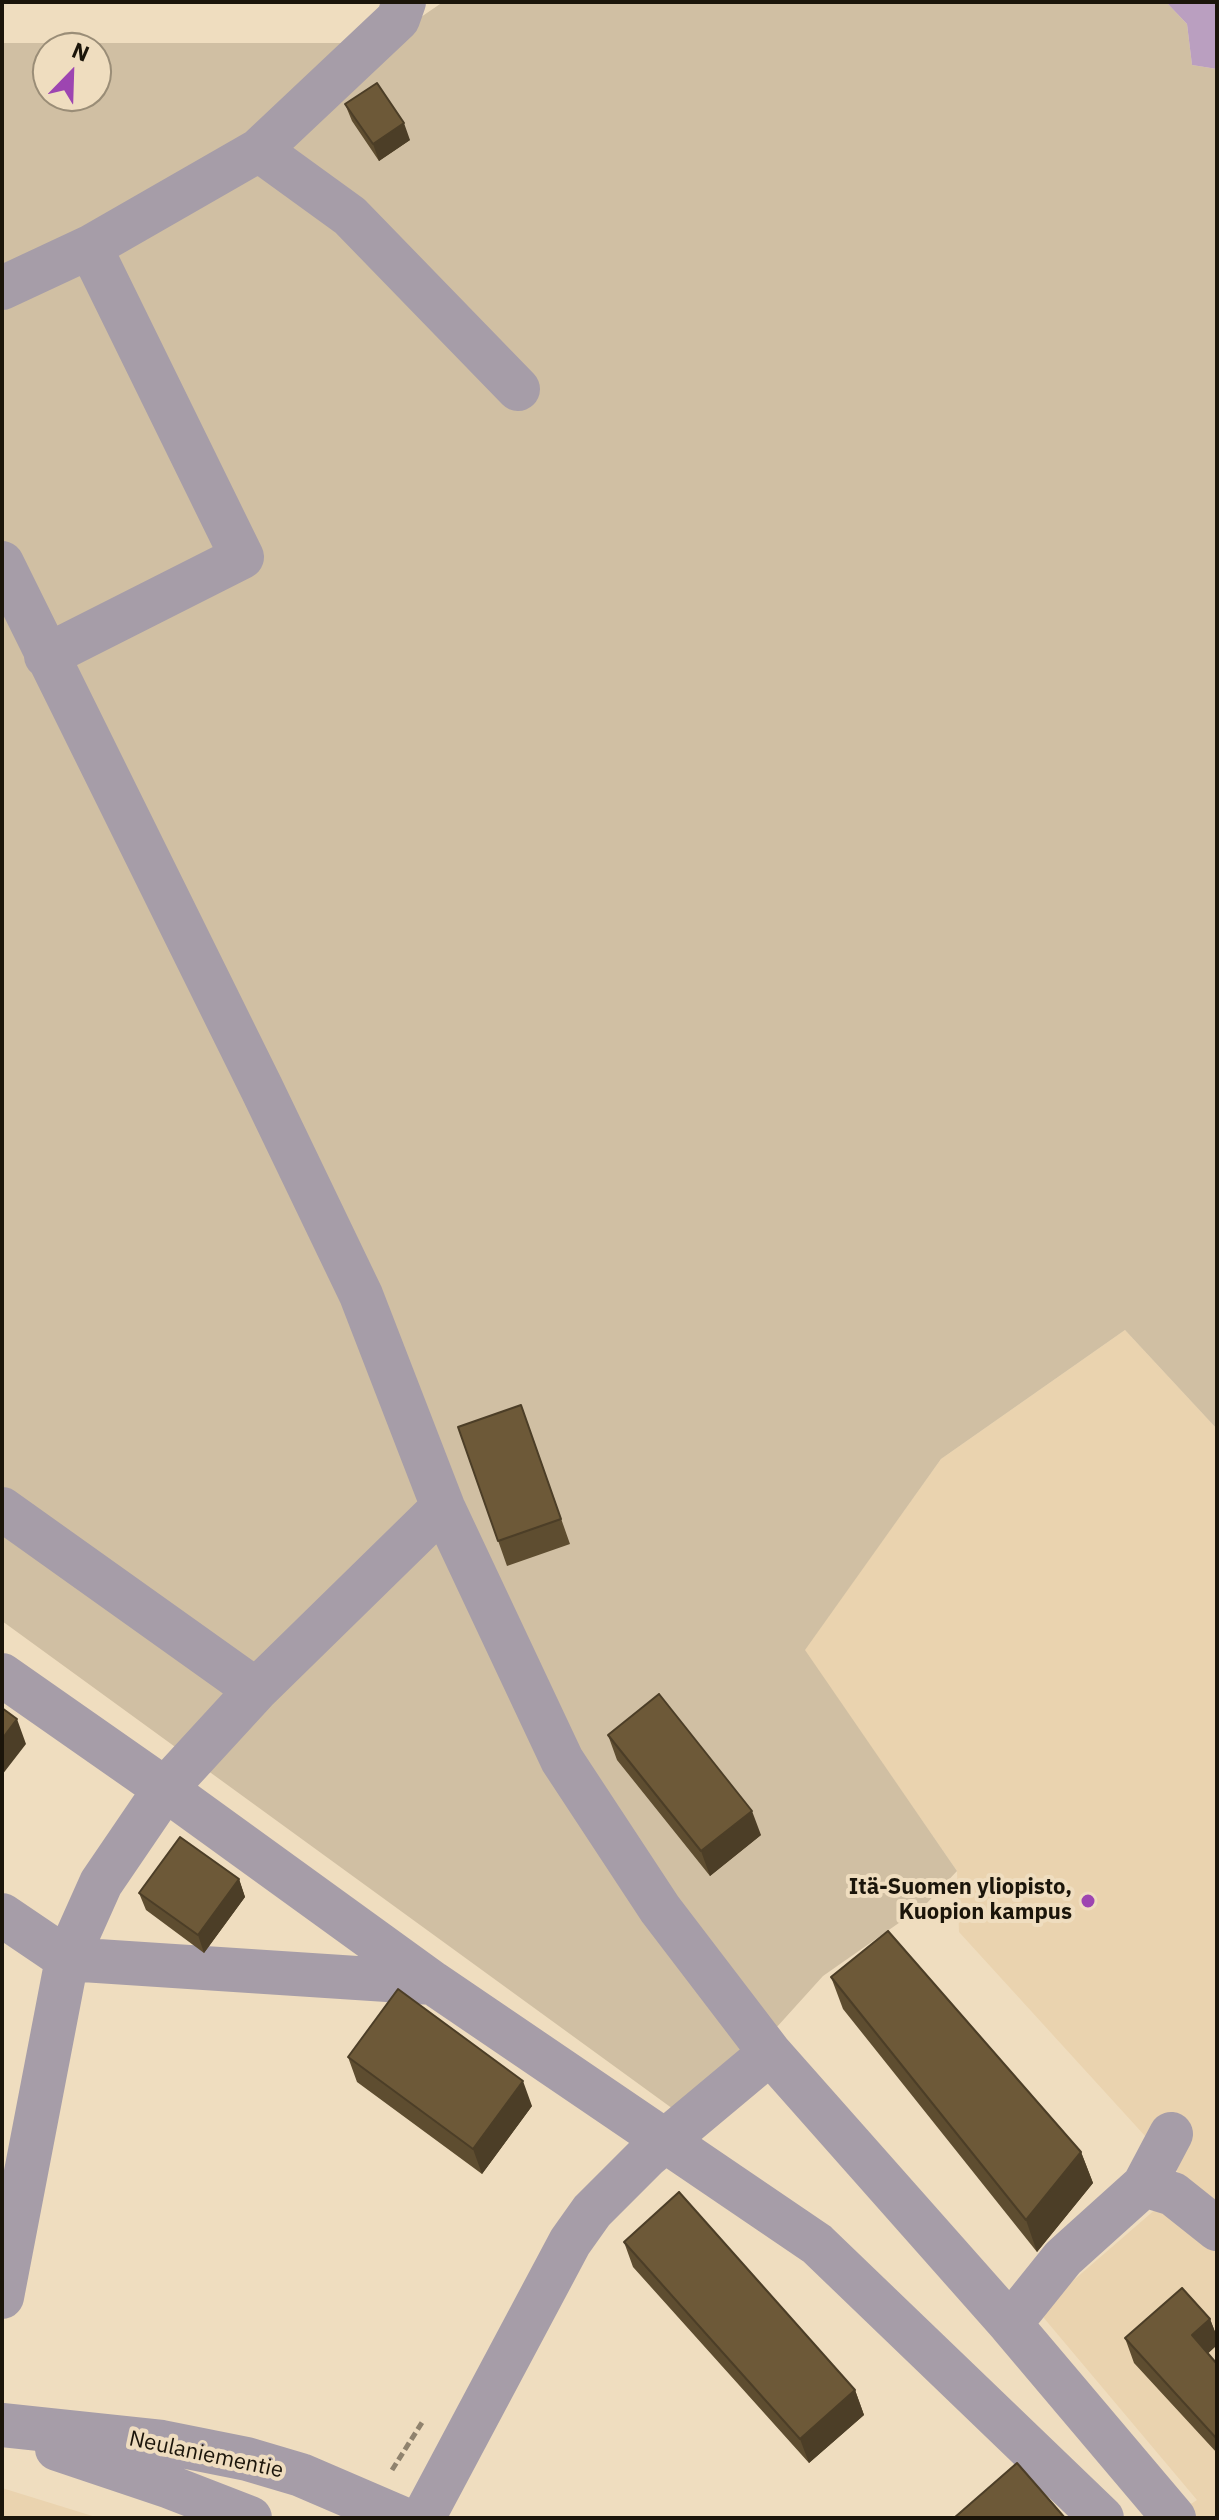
<!DOCTYPE html>
<meta charset="utf-8">
<style>
body{margin:0}
#map{position:relative;width:1219px;height:2520px;overflow:hidden;background:#efddbf;font-family:"IBM Plex Sans",sans-serif}
canvas{display:block}
.frame{position:absolute;inset:0;border:4px solid #1b150a;pointer-events:none}
.north{position:absolute;left:32px;top:32px;width:80px;height:80px;box-sizing:border-box;background:#efddbf;border:2px solid #9a8d77;border-radius:50%;rotate:23deg;font-size:22px;font-weight:700;line-height:32px;text-align:center;color:#1b150a}
.north::after{content:'';display:block;margin:auto;width:28px;height:36px;background:#9d45b1;clip-path:polygon(50% 0,100% 100%,50% 72%,0 100%)}
</style>
<div id="map">
<canvas width="1219" height="2520"></canvas>
<div class="frame"></div>
<div class="north">N</div>
</div>
<script>
const ctx = document.querySelector('canvas').getContext('2d');
ctx.lineJoin = 'round';
function fill(path, color) { ctx.fillStyle = color; ctx.fill(path, 'evenodd'); }
const toPath = rows => new Path2D(rows.map(r => 'M' + r).join(''));
function trace(path, color, width, dash) { ctx.strokeStyle = color; ctx.lineWidth = width; ctx.lineCap = dash ? 'butt' : 'round'; ctx.setLineDash(dash || []); ctx.stroke(path); }
function write(font, color, halo, rows, align = 'center') {
  ctx.font = font + ' "IBM Plex Sans",sans-serif'; ctx.lineWidth = 8; ctx.setLineDash([]); ctx.textBaseline = 'middle'; ctx.strokeStyle = halo; ctx.fillStyle = color; for (const [text, x, y, turn = 0] of rows) {
    ctx.save(); ctx.translate(x, y); ctx.rotate((+turn || 0) * Math.PI / 180); ctx.textAlign = isNaN(turn) ? turn : align; if (halo) ctx.strokeText(text, 0, 0); ctx.fillText(text, 0, 0); ctx.restore();
  }
}
fill(toPath([
 [1125,1330,1217,1429,1217,2518,1169,2518,1197,2500,1038,2311,1187,2182,959,1932,957,1871,804,1650,941,1459],
 [2,2488,99,2518,2,2518]
]), '#ead3af');
fill(toPath([
 [443,2,1166,2,1187,24,1192,65,1217,69,1217,1429,1125,1330,941,1459,805,1650,957,1871,926,1904,823,1976,691,2122,2,1621,2,43,383,43],
 [48,48,96,48,96,96,48,96]
]), '#d0bfa3');
fill(toPath([
 [1166,2,1217,2,1217,69,1192,65,1187,24]
]), '#ba9fc0');
trace(toPath([
 [392,2470,423,2421]
]), '#90836e', 5, [8, 4]);
trace(toPath([
 [259,150,350,216,518,389],
 [2,288,90,247],
 [2,563,262,1089,361,1295,443,1507,562,1760,660,1909,770,2053,1010,2324,1174,2518],
 [46,656,242,557,90,247,259,150,398,19,404,2],
 [2,1509,256,1690],
 [2,1675,165,1789,433,1983,817,2244,1102,2518],
 [2,1915,67,1959,433,1983],
 [1144,2185,1173,2194,1217,2229],
 [2,2297,67,1959,101,1883,165,1789,256,1690,443,1507],
 [1010,2324,1063,2258,1144,2185,1171,2134],
 [2,2425,162,2442,247,2459,301,2475,401,2518],
 [57,2449,170,2487,250,2518],
 [423,2518,570,2242,592,2211,648,2155,770,2053]
]), '#a69da8', 44);
fill(toPath([
 [345,104,410,140,379,161,352,121],
 [521,1405,570,1544,507,1566,458,1427],
 [608,1735,761,1835,710,1876,617,1760],
 [239,1879,245,1897,204,1953,146,1910,139,1893],
 [831,1977,1081,2152,1093,2183,1037,2252,843,2009],
 [348,2057,532,2106,482,2174,357,2082],
 [624,2242,855,2390,864,2415,809,2463,633,2267],
 [1210,2319,1217,2337,1217,2345,1208,2353,1217,2364,1217,2453,1134,2363,1125,2338]
]), '#5e4d30');
fill(toPath([
 [404,123,410,140,379,161,373,144],
 [17,1719,26,1744,2,1775,2,1739],
 [752,1811,761,1835,710,1876,701,1851],
 [239,1879,245,1897,204,1953,198,1935],
 [523,2081,532,2106,482,2174,473,2149],
 [1081,2152,1093,2183,1037,2252,1026,2220],
 [1210,2319,1217,2337,1217,2345,1201,2360,1192,2335],
 [855,2390,864,2415,809,2463,800,2439]
]), '#4c3e27');
const building = toPath([
 [377,83,404,123,373,144,345,104,377,83],
 [521,1405,561,1519,498,1541,458,1427,521,1405],
 [659,1694,752,1811,701,1851,608,1735,659,1694],
 [2,1708,17,1719,2,1739,2,1708],
 [180,1837,239,1879,198,1935,139,1893,180,1837],
 [888,1931,1081,2152,1026,2220,831,1977,888,1931],
 [398,1989,523,2081,473,2149,348,2057,398,1989],
 [679,2192,855,2390,800,2439,624,2242,679,2192],
 [1182,2288,1210,2319,1192,2335,1217,2364,1217,2439,1125,2338,1182,2288],
 [1017,2463,1065,2518,954,2518,1017,2463]
]);
fill(building, '#6d5938');
trace(building, '#4c3e27', 2);
for (const [x, y, r, color] of [
 [1088,1901,8,"#9d45b1"]
]) { const dot = new Path2D(); dot.arc(x, y, r, 0, 2 * Math.PI); ctx.fillStyle = color; ctx.fill(dot); trace(dot, '#efddbf', 3); }
write('bold 22px', '#1b150a', '#efddbf', [
 ["Itä-Suomen yliopisto,",1072,1888],
 ["Kuopion kampus",1072,1913]
], 'right');
write('22px', '#1b150a', '#efddbf', [
 ["Neulaniementie",206,2455,12]
]);
</script>
